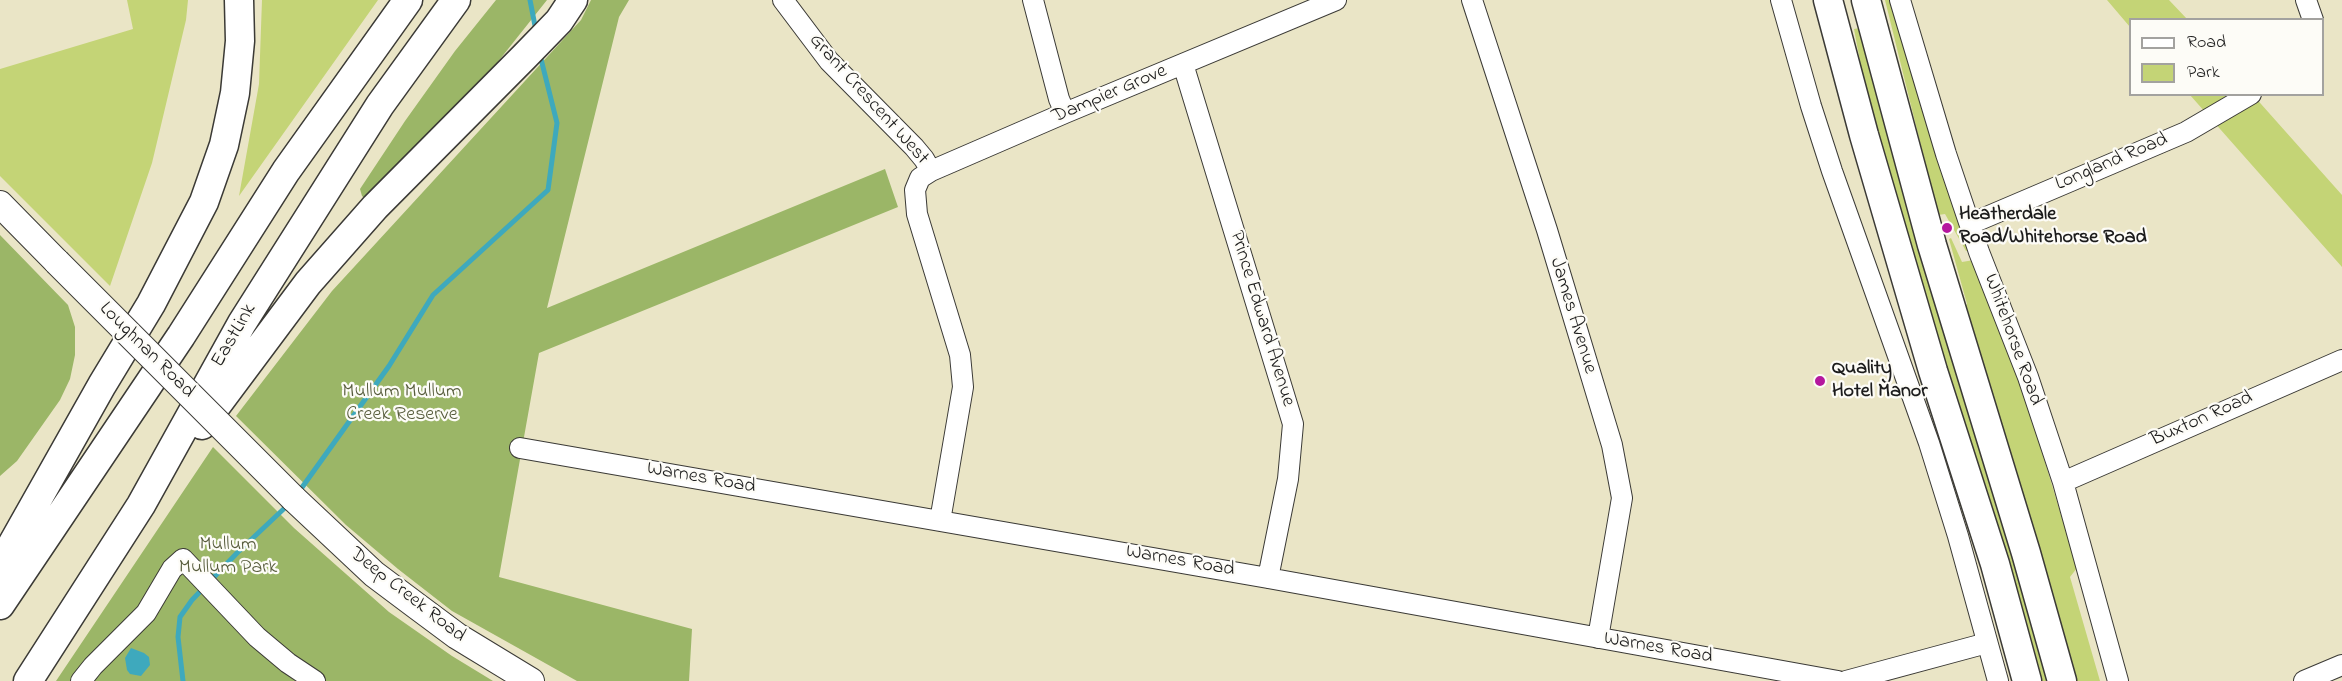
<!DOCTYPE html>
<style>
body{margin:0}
#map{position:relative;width:2342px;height:681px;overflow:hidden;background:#eae5c6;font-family:"Indie Flower",sans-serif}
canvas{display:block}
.legend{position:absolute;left:2129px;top:18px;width:195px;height:78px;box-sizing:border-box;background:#fdfcf7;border:2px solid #a3a29f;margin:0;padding:8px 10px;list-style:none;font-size:18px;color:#1c1c1c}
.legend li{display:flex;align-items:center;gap:12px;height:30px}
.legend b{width:30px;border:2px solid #a3a29f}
</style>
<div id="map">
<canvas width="2342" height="681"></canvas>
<ul class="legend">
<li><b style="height:8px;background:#fff"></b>Road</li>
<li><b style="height:16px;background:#c4d476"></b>Park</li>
</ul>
</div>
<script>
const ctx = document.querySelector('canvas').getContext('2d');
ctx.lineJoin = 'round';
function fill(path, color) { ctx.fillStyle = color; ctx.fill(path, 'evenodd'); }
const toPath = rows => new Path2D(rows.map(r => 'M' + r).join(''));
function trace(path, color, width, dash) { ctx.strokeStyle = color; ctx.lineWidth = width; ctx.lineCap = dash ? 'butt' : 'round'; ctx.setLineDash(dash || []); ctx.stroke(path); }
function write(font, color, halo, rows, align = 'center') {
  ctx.font = font + ' "Indie Flower",sans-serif'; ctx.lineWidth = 4.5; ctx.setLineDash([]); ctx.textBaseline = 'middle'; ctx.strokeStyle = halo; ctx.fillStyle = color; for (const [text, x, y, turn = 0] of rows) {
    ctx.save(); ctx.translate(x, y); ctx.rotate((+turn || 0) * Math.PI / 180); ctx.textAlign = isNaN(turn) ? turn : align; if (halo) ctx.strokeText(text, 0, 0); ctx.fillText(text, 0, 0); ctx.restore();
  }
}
fill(toPath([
 [127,0,188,0,186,20,152,163,110,286,0,176,0,69,133,29],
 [262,0,378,0,239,196,259,84],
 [1885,0,1892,0,1970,250,1966,251,1945,214,1938,215],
 [2107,0,2169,0,2187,19,2130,20,2130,27],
 [1860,28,2050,681,2040,681,1986,486,1944,372,1865,88,1854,29],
 [2190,95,2253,95,2342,195,2342,267],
 [1951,238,1962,262,1974,260,2029,409,2077,568,2070,577,2100,681,2076,681,1964,307,1967,304,1949,239]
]), '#c4d476');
fill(toPath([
 [496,0,547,0,485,78,369,202,362,196,360,189,405,121,455,51],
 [591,0,629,0,619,17,547,308,885,169,898,207,539,353,499,577,692,629,689,681,577,681,452,611,398,569,346,525,236,416,332,291,581,20],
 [0,235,68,305,75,327,75,355,70,379,60,400,17,461,0,476],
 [213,447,294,528,389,612,452,656,493,681,56,681]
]), '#9bb667');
fill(toPath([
 [131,648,144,653,149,657,150,665,141,676,130,674,127,670,125,658]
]), '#3ea9bd');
trace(toPath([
 [530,0,536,31],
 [298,493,389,366,433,295,548,190,557,123,540,55],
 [183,681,178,637,180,617,192,600,238,552,290,503]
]), '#3ea9bd', 5);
const minor = toPath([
 [783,0,829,61,914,147,924,159,931,171],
 [1033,0,1059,99,1065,113],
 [1472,0,1547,230,1612,445,1622,498,1598,638],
 [1781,0,1811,106,1832,171,1929,443,1958,536,1998,681],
 [1900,0,1946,154,1979,252,2028,377,2063,482,2118,681],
 [2306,0,2313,20],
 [1183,64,1293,424,1288,479,1268,578],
 [1970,224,2186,132,2251,94],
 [520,448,1268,578,1838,681],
 [2063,482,2342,360],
 [940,521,963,387,960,355,917,214,915,190,920,178,931,171,1065,113,1336,0],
 [81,681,93,666,146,613,172,569,183,559,257,637,288,663,315,681],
 [1846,681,1987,643],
 [2304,681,2342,665]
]);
const major = toPath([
 [0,204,57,262],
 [293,498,374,574,414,604,457,636,531,681]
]);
const highway = toPath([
 [1828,0,1864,135,1933,371,1995,564,2027,681],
 [1866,0,1932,245,2026,553,2062,681],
 [202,425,308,283,375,207,525,56,559,21,573,0],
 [0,566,102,385,151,304,204,202,224,145,235,93,240,41,239,0],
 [0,605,181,336,286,171,408,0],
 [28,681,141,505,242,323,380,105,456,0]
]);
trace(minor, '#3b3a36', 22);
trace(major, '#3b3a36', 28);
trace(highway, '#3b3a36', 31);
trace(minor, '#fff', 20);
trace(major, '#fff', 26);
trace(highway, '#fff', 28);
const majorBridge = toPath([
 [57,262,293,498]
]);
trace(majorBridge, '#3b3a36', 28, []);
trace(majorBridge, '#fff', 26);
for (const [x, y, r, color] of [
 [1947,228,6,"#b5179e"],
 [1820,381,6,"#b5179e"]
]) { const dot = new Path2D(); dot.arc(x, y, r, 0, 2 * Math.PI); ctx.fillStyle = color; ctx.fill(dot); trace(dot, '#fdfcf7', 2); }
write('20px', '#1c1c1c', '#fdfcf7', [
 ["Dampier Grove",1110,95,-23],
 ["Grant Crescent West",868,100,48],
 ["Longland Road",2112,163,-23],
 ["James Avenue",1572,316,73],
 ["Prince Edward Avenue",1261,319,73],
 ["EastLink",235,336,-60],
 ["Whitehorse Road",2012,340,70],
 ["Loughnan Road",146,351,45],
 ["Buxton Road",2202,420,-24],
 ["Warnes Road",701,479,10],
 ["Warnes Road",1180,562,10],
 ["Deep Creek Road",407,596,38],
 ["Warnes Road",1658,649,10]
]);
write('bold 20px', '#1c1c1c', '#fdfcf7', [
 ["Heatherdale",1959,216],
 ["Road/Whitehorse Road",1959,239],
 ["Quality",1832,370],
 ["Hotel Manor",1832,393]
], 'left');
write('20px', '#575c3c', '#fdfcf7', [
 ["Mullum Mullum",402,393],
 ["Creek Reserve",402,416],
 ["Mullum",228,546],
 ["Mullum Park",228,569]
]);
</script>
